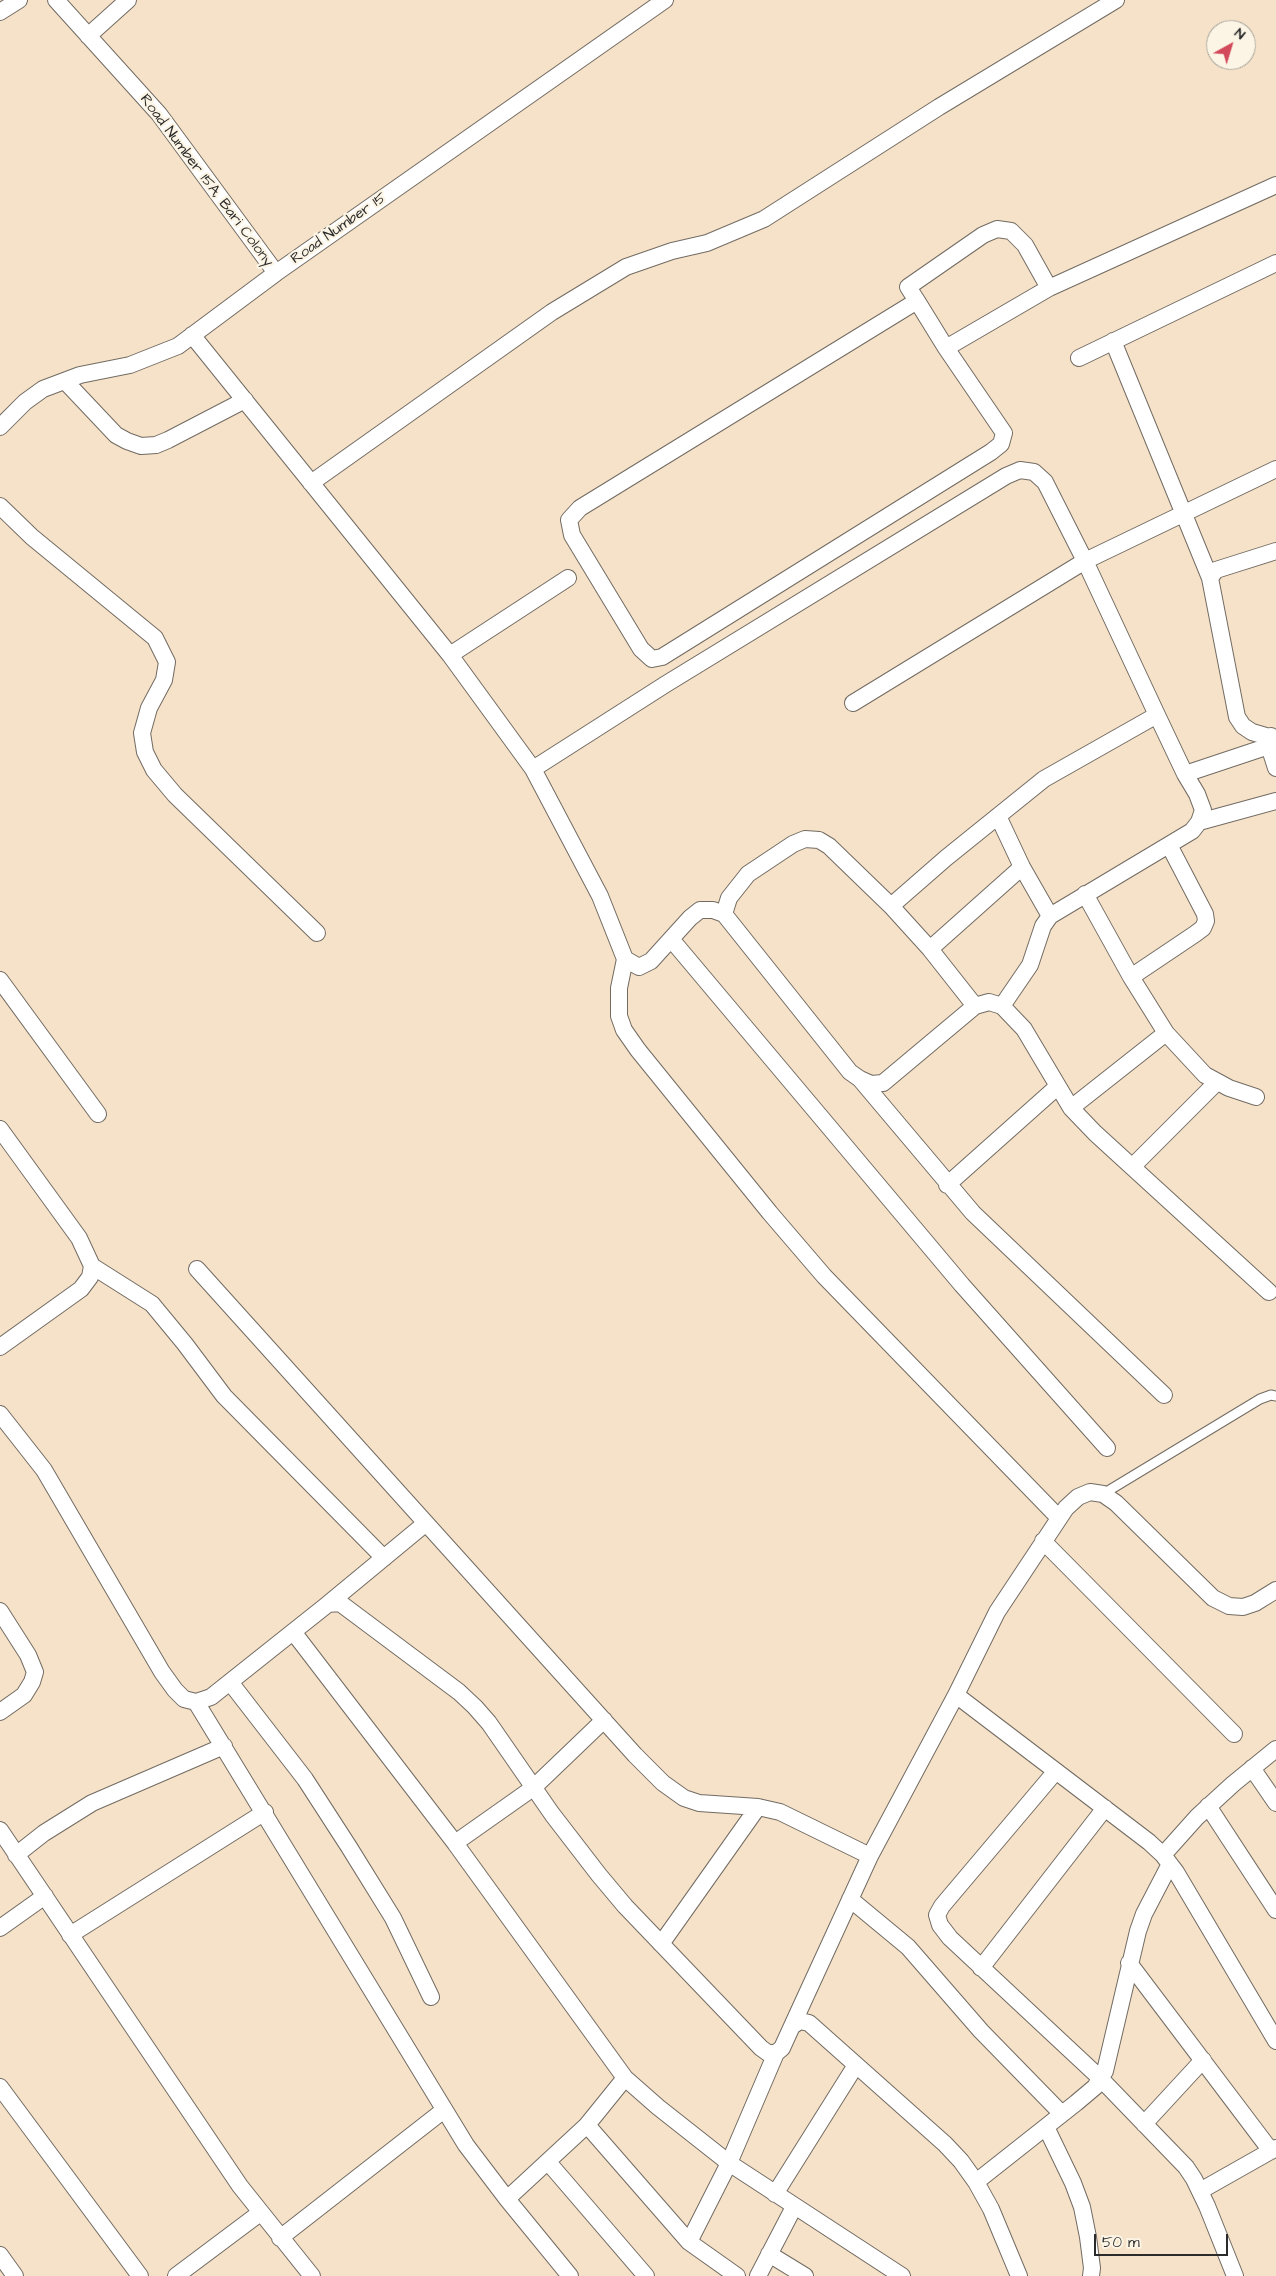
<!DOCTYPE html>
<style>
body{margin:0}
#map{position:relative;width:1276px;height:2276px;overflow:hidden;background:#f6e2c9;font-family:"Architects Daughter",sans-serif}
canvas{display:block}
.north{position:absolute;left:1206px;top:20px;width:50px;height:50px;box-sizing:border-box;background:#fcf5e5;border:1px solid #a8a49b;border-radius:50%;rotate:39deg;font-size:14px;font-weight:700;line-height:20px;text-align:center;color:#2b2b2b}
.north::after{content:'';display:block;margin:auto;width:18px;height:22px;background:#d1495b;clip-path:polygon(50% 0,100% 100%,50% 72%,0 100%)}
.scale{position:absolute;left:1094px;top:2234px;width:134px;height:22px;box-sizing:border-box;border:2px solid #2b2b2b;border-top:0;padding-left:6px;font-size:15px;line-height:18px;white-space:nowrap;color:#2b2b2b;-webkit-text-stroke:4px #fcf5e5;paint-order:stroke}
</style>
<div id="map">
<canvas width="1276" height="2276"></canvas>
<div class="north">N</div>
<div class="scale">50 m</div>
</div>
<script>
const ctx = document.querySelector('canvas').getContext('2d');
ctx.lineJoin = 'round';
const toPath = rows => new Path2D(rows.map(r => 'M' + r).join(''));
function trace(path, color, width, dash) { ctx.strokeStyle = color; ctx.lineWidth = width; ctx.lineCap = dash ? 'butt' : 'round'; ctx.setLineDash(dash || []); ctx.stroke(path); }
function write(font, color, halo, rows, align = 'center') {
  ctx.font = font + ' "Architects Daughter",sans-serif'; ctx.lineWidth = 4.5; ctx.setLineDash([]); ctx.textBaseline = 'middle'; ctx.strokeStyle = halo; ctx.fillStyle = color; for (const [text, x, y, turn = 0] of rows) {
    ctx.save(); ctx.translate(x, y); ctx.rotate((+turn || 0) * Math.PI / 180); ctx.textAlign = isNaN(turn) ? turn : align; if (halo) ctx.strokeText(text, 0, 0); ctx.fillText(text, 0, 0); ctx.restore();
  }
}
const lane = toPath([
 [1103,1494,1260,1399,1271,1395,1276,1396]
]);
const street = toPath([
 [56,0,159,114,276,273],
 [0,12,19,0],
 [88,36,128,0],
 [1049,288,1276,185],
 [917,301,580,508,569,520,572,535,641,649,652,659,662,657,991,452,1001,444,1004,433,946,348,917,301,908,287,983,235,997,229,1011,231,1025,245,1049,288,946,348],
 [192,335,450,655,533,769,600,896,625,959,639,967,651,961,690,918,700,910,713,910,724,914,850,1072,860,1079,871,1084,883,1083,975,1006,989,1002,1002,1006,1024,1029,1071,1108,1095,1133,1269,1292],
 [1113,341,1210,578],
 [1079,358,1276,263],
 [65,381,116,435,127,441,141,446,156,445,168,440,245,400],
 [0,427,25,402,43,389,80,375,130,365,178,346,276,273,665,0],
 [311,483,552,312,626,267,672,251,707,243,764,219,939,107,1116,0],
 [0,506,32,537,155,638,167,662,164,680,149,708,142,733,145,752,154,770,175,795,317,933],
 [450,655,568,578],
 [853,703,1085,561,1276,469],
 [1271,736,1269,746,1276,768],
 [1269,737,1252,732,1243,726,1237,717,1210,578,1216,570,1276,551],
 [533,769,666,684,1006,476,1020,470,1034,472,1045,482,1085,561,1157,715,1185,774,1197,794,1203,810,1199,822,1192,831,1050,916,1043,926,1030,965,1002,1006],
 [1185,774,1269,746],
 [998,816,1022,867,1050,916],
 [1199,822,1276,801],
 [1085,894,1131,977,1166,1033,1205,1075,1229,1088,1256,1097],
 [891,906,946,858,1044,779,1157,715],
 [724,914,729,898,748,874,793,844,805,839,819,840,829,846,891,906,930,949,975,1006],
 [671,939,962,1285,1107,1448],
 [930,949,1022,867],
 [625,959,619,988,619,1016,624,1030,638,1050,770,1213,824,1276,1059,1518],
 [1131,977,1195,934,1203,928,1206,921,1205,914,1169,845],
 [0,980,98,1114],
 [860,1079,973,1213,1164,1395],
 [1071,1108,1166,1033],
 [0,1129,79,1238,92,1266,90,1277,81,1289,0,1347],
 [1132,1167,1217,1082],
 [947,1185,1057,1087],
 [92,1266,152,1304,185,1344,224,1396,384,1558],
 [197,1269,635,1755,663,1783,684,1798,699,1803,758,1807,780,1812,870,1856],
 [0,1414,44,1470,162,1672,175,1690,184,1699,196,1702,211,1697,328,1604,340,1603,459,1692,475,1707,489,1723,552,1814,599,1875,625,1906,761,2048,768,2053,776,2053,782,2048,792,2026,800,2021,809,2023,945,2144,961,2161,976,2182,991,2209,1019,2276],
 [1043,1541,1234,1734],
 [328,1604,426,1523],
 [0,1611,28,1655,35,1672,32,1682,24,1695,0,1712],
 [294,1633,455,1843,625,2078,658,2107,729,2163,902,2276],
 [230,1682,305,1779,349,1847,393,1918,431,1997],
 [956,1695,1149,1842,1163,1855,1176,1872,1276,2041],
 [196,1702,466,2145,507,2199,570,2276],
 [1252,1768,1276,1803],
 [1056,1771,942,1906,937,1915,940,1925,950,1938,1100,2078,1186,2167,1194,2179,1207,2206,1235,2276],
 [1208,1806,1276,1910],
 [0,1830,240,2186,312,2276],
 [455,1843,533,1788,604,1720],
 [16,1855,44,1833,92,1803,224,1746],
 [1163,1855,1197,1817,1233,1784,1276,1749],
 [850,1899,908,1947,981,2031,1062,2114],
 [0,1928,45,1896],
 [70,1935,265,1812],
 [661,1944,758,1807],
 [1129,1963,1271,2151],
 [981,1968,1105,1808],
 [792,2026,870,1856,956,1695,997,1612,1066,1508,1078,1497,1090,1492,1103,1494,1116,1503,1213,1598,1229,1606,1243,1607,1255,1603,1276,1590],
 [0,2087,140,2276],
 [1144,2124,1203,2060],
 [587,2125,689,2242,737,2276],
 [1046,2127,1073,2183,1082,2207,1088,2237,1092,2268,1091,2276],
 [548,2162,646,2276],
 [976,2182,1076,2103,1095,2087,1105,2071,1138,1931,1144,1914,1170,1864],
 [1200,2191,1276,2148],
 [775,2194,856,2065],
 [507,2199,587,2125,625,2078],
 [280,2238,444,2110],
 [689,2242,729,2163,776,2053],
 [769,2254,805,2276],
 [0,2255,15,2276],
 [176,2276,260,2213],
 [758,2276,794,2207]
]);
trace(lane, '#726b62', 11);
trace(street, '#726b62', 18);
trace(lane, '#fff', 9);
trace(street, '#fff', 16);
write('15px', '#2b2b2b', '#fcf5e5', [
 ["Road Number 15A, Bari Colony",206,181,53],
 ["Road Number 15",339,229,-35]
]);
</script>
